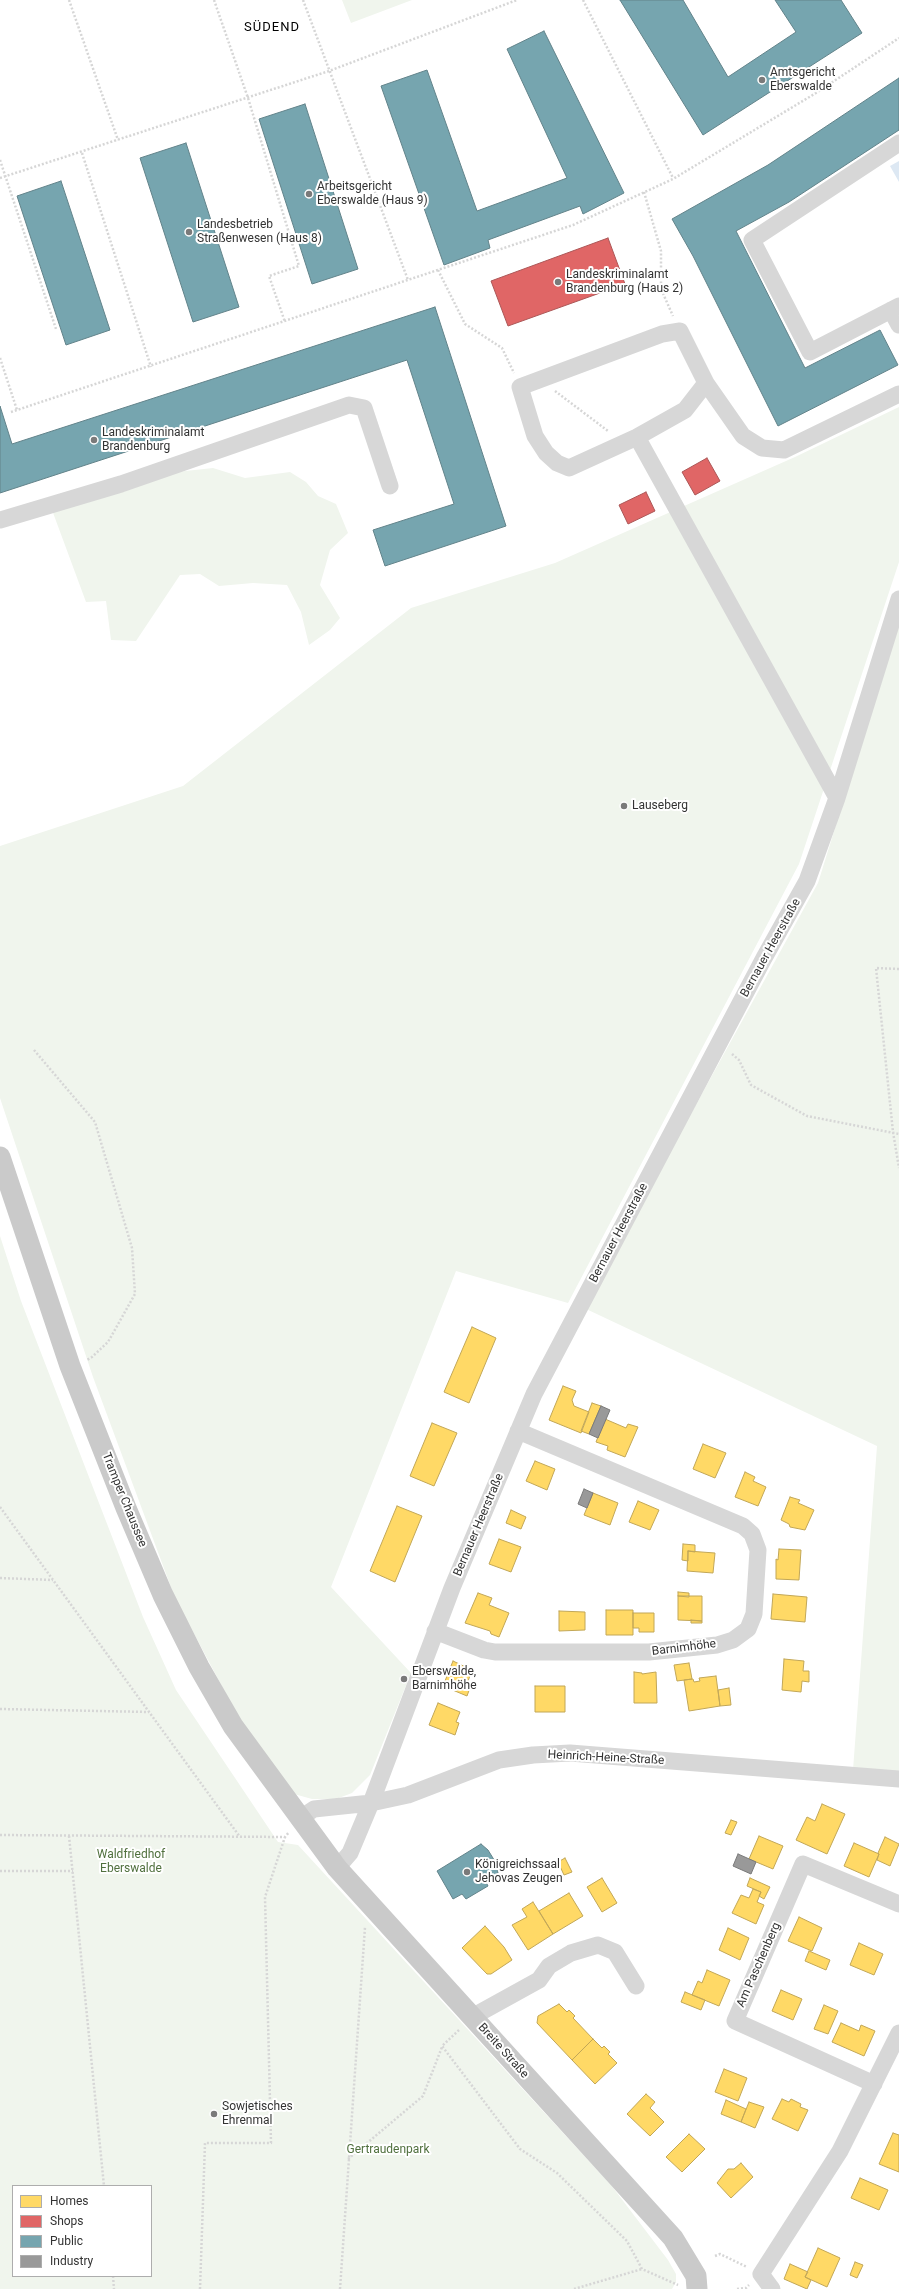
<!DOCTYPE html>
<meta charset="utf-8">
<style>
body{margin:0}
#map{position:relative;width:899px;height:2289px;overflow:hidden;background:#fff;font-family:Roboto,sans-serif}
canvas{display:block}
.legend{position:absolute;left:12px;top:2185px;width:140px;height:92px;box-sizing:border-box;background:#fff;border:1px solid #adadad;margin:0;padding:5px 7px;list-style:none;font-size:12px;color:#333}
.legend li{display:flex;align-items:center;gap:8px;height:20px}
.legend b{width:20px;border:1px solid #adadad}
</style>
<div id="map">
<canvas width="899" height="2289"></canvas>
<ul class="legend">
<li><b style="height:11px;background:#ffd966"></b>Homes</li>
<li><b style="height:11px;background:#e06666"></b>Shops</li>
<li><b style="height:11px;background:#76a5af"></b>Public</li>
<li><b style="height:11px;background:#999"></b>Industry</li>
</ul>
</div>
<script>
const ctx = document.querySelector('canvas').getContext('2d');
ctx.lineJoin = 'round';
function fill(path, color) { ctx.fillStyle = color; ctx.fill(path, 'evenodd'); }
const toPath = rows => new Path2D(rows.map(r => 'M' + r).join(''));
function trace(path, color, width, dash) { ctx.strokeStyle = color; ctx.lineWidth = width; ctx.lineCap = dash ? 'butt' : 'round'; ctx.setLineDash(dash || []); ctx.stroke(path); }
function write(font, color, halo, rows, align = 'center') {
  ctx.font = font + ' Roboto,sans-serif'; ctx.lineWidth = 4; ctx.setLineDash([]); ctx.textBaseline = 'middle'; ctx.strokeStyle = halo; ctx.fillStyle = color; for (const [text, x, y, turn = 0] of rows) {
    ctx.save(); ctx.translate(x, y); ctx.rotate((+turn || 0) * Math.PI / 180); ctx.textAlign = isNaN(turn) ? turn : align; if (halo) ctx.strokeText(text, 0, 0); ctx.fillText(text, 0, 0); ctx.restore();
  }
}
fill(toPath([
 [342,0,412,0,351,23],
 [899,407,899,562,799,864,568,1303,456,1271,331,1587,411,1673,370,1775,352,1793,336,1799,312,1799,294,1794,258,1754,175,1598,93,1377,0,1098,0,846,183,786,411,608,555,563,795,457],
 [213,468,245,478,290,472,306,482,318,496,336,504,348,533,330,550,320,585,340,618,330,630,309,645,301,612,287,585,253,583,219,586,200,574,180,575,136,641,111,640,106,601,86,602,52,510,176,472],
 [899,622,899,1773,853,1770,877,1446,584,1308,818,883],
 [0,1236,21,1301,143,1617,176,1690,278,1842,298,1845,611,2185,668,2260,676,2274,676,2282,672,2289,0,2289],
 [13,2186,151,2186,151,2276,13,2276]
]), '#f0f5ed');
fill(toPath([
 [899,161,899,182,890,166]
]), '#dde8f3');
const homes = toPath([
 [472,1327,496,1338,469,1403,444,1392,472,1327],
 [563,1386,576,1391,572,1400,574,1406,589,1412,581,1433,549,1420,563,1386],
 [592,1403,601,1406,589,1434,581,1431,592,1403],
 [605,1419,626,1428,628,1424,638,1427,625,1457,607,1450,608,1446,596,1442,605,1419],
 [432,1423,457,1433,434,1486,410,1476,432,1423],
 [703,1444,726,1453,715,1478,693,1469,703,1444],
 [535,1461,555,1469,547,1490,526,1481,535,1461],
 [745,1472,755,1477,753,1481,766,1487,758,1506,735,1497,745,1472],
 [593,1493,618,1503,610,1525,584,1515,593,1493],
 [790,1497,800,1500,798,1503,814,1510,805,1530,790,1527,789,1524,781,1520,790,1497],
 [638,1501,659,1510,650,1530,629,1522,638,1501],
 [397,1506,422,1516,395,1582,370,1571,397,1506],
 [511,1510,526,1517,521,1529,506,1523,511,1510],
 [499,1539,521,1547,511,1572,489,1564,499,1539],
 [683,1544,695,1545,695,1552,688,1551,688,1561,682,1560,683,1544],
 [779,1549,801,1550,799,1580,776,1579,776,1559,778,1560,779,1549],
 [688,1551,715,1553,713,1573,687,1571,688,1551],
 [678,1592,689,1593,689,1597,678,1596,678,1592],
 [478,1593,492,1598,489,1605,509,1613,499,1637,491,1634,490,1631,465,1623,478,1593],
 [773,1594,807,1597,805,1622,771,1619,773,1594],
 [678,1596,702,1596,702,1621,678,1620,678,1596],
 [606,1610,633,1610,633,1635,606,1635,606,1610],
 [559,1611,585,1612,585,1630,559,1631,559,1611],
 [633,1613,654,1613,654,1632,639,1632,639,1628,633,1628,633,1613],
 [691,1620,702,1621,702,1623,691,1623,691,1620],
 [784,1659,804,1661,803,1671,809,1671,809,1682,802,1681,801,1692,782,1690,784,1659],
 [453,1661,472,1670,467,1684,471,1685,467,1696,443,1686,453,1661],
 [689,1663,692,1679,677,1681,674,1665,689,1663],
 [634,1672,642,1673,642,1674,656,1672,657,1703,634,1703,634,1672],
 [716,1676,720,1706,689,1711,684,1680,693,1679,694,1682,700,1681,699,1678,716,1676],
 [535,1686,565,1686,565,1712,535,1712,535,1686],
 [729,1688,731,1705,720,1706,718,1690,729,1688],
 [438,1703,460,1712,456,1722,459,1723,455,1735,429,1725,438,1703],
 [822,1804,845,1814,827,1854,796,1840,807,1817,815,1821,822,1804],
 [731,1820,737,1822,731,1835,725,1833,731,1820],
 [759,1836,783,1846,773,1869,749,1859,759,1836],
 [885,1837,899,1844,890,1866,877,1860,879,1854,878,1853,885,1837],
 [854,1843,879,1854,869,1877,844,1866,854,1843],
 [565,1858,572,1872,564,1875,558,1862,565,1858],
 [602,1878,617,1903,602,1912,587,1887,602,1878],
 [750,1878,770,1887,764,1899,759,1896,761,1892,747,1886,750,1878],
 [753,1889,761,1892,757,1902,764,1905,756,1924,732,1913,741,1895,749,1898,753,1889],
 [569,1893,583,1916,553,1934,539,1911,569,1893],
 [533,1902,553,1934,528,1950,512,1925,527,1917,522,1909,533,1902],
 [799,1917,822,1928,812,1951,788,1941,799,1917],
 [485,1926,504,1947,512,1960,491,1974,487,1974,462,1948,485,1926],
 [728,1928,749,1938,740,1960,719,1950,728,1928],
 [859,1943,883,1954,874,1975,850,1965,859,1943],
 [809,1951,830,1960,826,1970,805,1961,809,1951],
 [707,1970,730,1980,719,2006,692,1995,698,1981,702,1983,707,1970],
 [781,1990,802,1999,793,2020,772,2011,781,1990],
 [685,1992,705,2000,701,2010,681,2002,685,1992],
 [559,2004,567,2012,569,2010,575,2016,573,2018,593,2039,572,2060,537,2023,538,2016,559,2004],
 [824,2005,838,2011,828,2034,814,2029,824,2005],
 [841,2023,859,2031,861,2025,875,2031,864,2056,832,2042,841,2023],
 [593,2039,602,2048,604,2046,610,2052,608,2054,617,2063,595,2084,572,2060,593,2039],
 [724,2069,747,2078,738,2101,715,2092,724,2069],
 [646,2094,655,2102,650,2108,664,2122,650,2136,627,2114,646,2094],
 [782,2099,789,2102,791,2099,801,2104,800,2107,808,2110,798,2131,772,2119,782,2099],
 [726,2100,746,2109,741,2122,721,2114,726,2100],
 [749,2102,764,2107,755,2128,741,2122,749,2102],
 [893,2133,899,2135,899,2172,879,2164,893,2133],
 [689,2134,705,2149,682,2172,666,2157,689,2134],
 [741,2163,753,2177,731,2198,717,2183,728,2169,734,2169,741,2163],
 [860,2178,888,2190,879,2210,851,2198,860,2178],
 [818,2248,840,2258,827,2287,805,2277,818,2248],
 [855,2262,863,2265,857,2278,850,2275,855,2262],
 [790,2264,808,2272,805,2277,811,2280,807,2289,784,2279,790,2264]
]);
fill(homes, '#ffd966');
trace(homes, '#c2a757', 1);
const shops = toPath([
 [608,238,625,284,508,326,491,281,608,238],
 [707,458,720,481,695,495,682,472,707,458],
 [646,492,655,511,628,524,619,505,646,492]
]);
fill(shops, '#e06666');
trace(shops, '#ac5757', 1);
const public = toPath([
 [620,0,683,0,728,77,796,32,775,0,841,0,862,33,703,135,620,0],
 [544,31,624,193,583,214,580,206,488,240,490,248,444,265,381,86,427,70,477,211,567,178,507,49,544,31],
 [899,78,899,130,789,202,736,231,805,368,880,330,898,365,778,426,693,256,672,219,768,165,899,78],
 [305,104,358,269,312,284,259,119,305,104],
 [186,143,239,307,193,322,140,158,186,143],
 [61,181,110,330,66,345,17,196,61,181],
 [435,307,506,526,385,566,373,530,454,504,407,360,0,493,0,406,12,444,435,307],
 [481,1844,488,1850,496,1863,498,1873,485,1880,488,1886,466,1899,462,1894,453,1899,437,1871,481,1844]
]);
fill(public, '#76a5af');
trace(public, '#62838a', 1);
const industry = toPath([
 [601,1406,610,1410,598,1438,589,1434,601,1406],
 [584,1489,593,1493,587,1508,578,1504,584,1489],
 [738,1854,756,1862,751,1874,733,1866,738,1854]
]);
fill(industry, '#999');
trace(industry, '#7a7a7a', 1);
trace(toPath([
 [69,0,118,140],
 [214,0,248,98,299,266,269,276,285,322],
 [303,0,408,280],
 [583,0,673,178],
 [82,153,151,367],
 [0,160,56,329],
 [0,178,329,71,517,0],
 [644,192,661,251,661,289,673,316],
 [438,270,465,324,502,348,514,373],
 [0,358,17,410],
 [555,391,608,431],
 [11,412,573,225,673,179,816,93,899,38],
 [899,969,876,968,893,1132,899,1168],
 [34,1050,95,1122,132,1248,135,1294,108,1342,92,1357,87,1360],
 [732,1054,739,1060,751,1085,807,1116,899,1134],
 [0,1507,240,1837],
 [0,1578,53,1580],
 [0,1709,149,1712],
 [0,1835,285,1837,289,1832],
 [69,1836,104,2186],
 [0,1871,73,1871],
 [459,2030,442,2046,520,2149,557,2173,627,2241,642,2269,678,2285],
 [348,2159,423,2096,442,2047],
 [715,2256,720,2254,747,2267],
 [113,2276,114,2289],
 [200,2289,205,2143,271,2143,265,1897,285,1837],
 [340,2289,365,1927],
 [574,2289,642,2269],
 [737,2289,746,2288,749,2285]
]), '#d6d6d6', 2.5, [2, 2]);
trace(toPath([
 [899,143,752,240,810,352,899,306],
 [891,310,899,325],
 [680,331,706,383,685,410,637,437,569,468,557,463,546,453,535,436,520,387,662,334,680,331],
 [706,383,743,436,762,448,784,450,899,394],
 [637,437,837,798],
 [0,520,121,484,349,405,364,408,390,486],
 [435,1631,484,1650,495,1652,649,1652,717,1645,733,1640,748,1629,754,1614,758,1550,752,1534,743,1526,518,1431],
 [299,1819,314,1809,371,1803,408,1795,499,1760,533,1755,570,1753,899,1779],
 [337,1868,350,1853,371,1803,452,1588,534,1394,764,958,807,881,837,798,899,599],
 [472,2017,539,1980,549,1966,571,1953,598,1945,615,1952,636,1986],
 [874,2084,735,2021,803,1864,899,1904],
 [772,2289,761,2274,840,2151,899,2033]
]), '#d7d7d7', 17);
trace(toPath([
 [0,1157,70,1366,126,1508,163,1595,199,1667,233,1726,337,1868,673,2238,696,2276,697,2289]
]), '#cacaca', 21);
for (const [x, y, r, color] of [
 [762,80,4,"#7a7a7a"],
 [309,194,4,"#7a7a7a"],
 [189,232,4,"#7a7a7a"],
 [558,282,4,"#7a7a7a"],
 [94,440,4,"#7a7a7a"],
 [624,806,4,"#7a7a7a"],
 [404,1679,4,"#7a7a7a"],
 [467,1872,4,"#7a7a7a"],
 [214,2114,4,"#7a7a7a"]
]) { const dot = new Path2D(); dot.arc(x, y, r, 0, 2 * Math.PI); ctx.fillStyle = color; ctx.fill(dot); trace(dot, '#fff', 1.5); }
write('12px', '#333', '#fff', [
 ["Amtsgericht",770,73],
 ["Eberswalde",770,87],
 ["Arbeitsgericht",317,187],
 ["Eberswalde (Haus 9)",317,201],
 ["Landesbetrieb",197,225],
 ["Straßenwesen (Haus 8)",197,239],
 ["Landeskriminalamt",566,275],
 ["Brandenburg (Haus 2)",566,289],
 ["Landeskriminalamt",102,433],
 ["Brandenburg",102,447],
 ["Lauseberg",632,806],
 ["Eberswalde,",412,1672],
 ["Barnimhöhe",412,1686],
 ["Königreichssaal",475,1865],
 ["Jehovas Zeugen",475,1879],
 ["Sowjetisches",222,2107],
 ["Ehrenmal",222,2121]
], 'left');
write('12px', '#333', '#fff', [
 ["Bernauer Heerstraße",771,948,-61],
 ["Bernauer Heerstraße",619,1233,-62],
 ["Tramper Chaussee",124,1500,68],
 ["Bernauer Heerstraße",479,1525,-67],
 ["Barnimhöhe",684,1648,-7],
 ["Heinrich-Heine-Straße",606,1758,3],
 ["Am Paschenberg",759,1965,-66],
 ["Breite Straße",503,2051,48]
]);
write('12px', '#50703e', '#fff', [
 ["Waldfriedhof",131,1855],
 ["Eberswalde",131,1869],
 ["Gertraudenpark",388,2150]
]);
ctx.letterSpacing = '1px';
write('13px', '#000', '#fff', [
 ["SÜDEND",272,28]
]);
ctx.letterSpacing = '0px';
</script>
